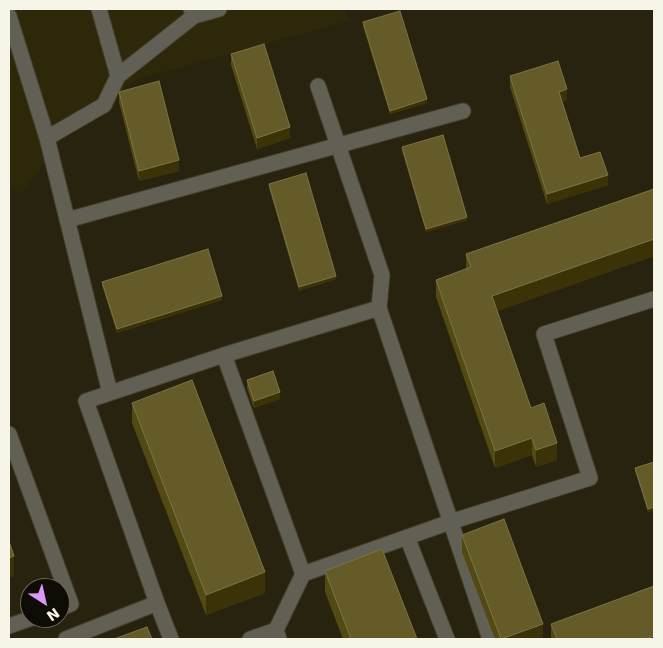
<!DOCTYPE html>
<style>
body{margin:0}
#map{position:relative;width:663px;height:648px;overflow:hidden;background:#28230e;font-family:"DejaVu Sans",sans-serif}
canvas{display:block}
.frame{position:absolute;inset:0;border:10px solid #f7f5e7;pointer-events:none}
.north{position:absolute;left:20px;top:578px;width:50px;height:50px;box-sizing:border-box;background:#0e0c05;border:1px solid #6b695f;border-radius:50%;rotate:145deg;font-size:14px;font-weight:700;line-height:20px;text-align:center;color:#f7f5e7}
.north::after{content:'';display:block;margin:auto;width:18px;height:22px;background:#db99f6;clip-path:polygon(50% 0,100% 100%,50% 72%,0 100%)}
</style>
<div id="map">
<canvas width="663" height="648"></canvas>
<div class="frame"></div>
<div class="north">N</div>
</div>
<script>
const ctx = document.querySelector('canvas').getContext('2d');
ctx.lineJoin = 'round';
function fill(path, color) { ctx.fillStyle = color; ctx.fill(path, 'evenodd'); }
const toPath = rows => new Path2D(rows.map(r => 'M' + r).join(''));
function trace(path, color, width, dash) { ctx.strokeStyle = color; ctx.lineWidth = width; ctx.lineCap = dash ? 'butt' : 'round'; ctx.setLineDash(dash || []); ctx.stroke(path); }
fill(toPath([
 [9,9,345,9,349,21,135,80,67,132,22,193,9,188]
]), '#2e280b');
const minor = toPath([
 [99,9,118,76,194,16,191,9],
 [9,16,47,138,110,393],
 [194,16,219,9],
 [318,86,382,275,379,308],
 [47,138,104,105,118,76],
 [67,220,463,111],
 [224,355,303,574],
 [9,434,71,604,60,608],
 [407,537,447,639],
 [157,603,171,639],
 [9,626,32,618],
 [276,630,303,574,450,522,590,478,544,334,654,299],
 [66,639,157,603,86,401,224,355,379,308,490,639],
 [250,639,276,630,279,639]
]);
trace(minor, '#45402c', 17);
trace(minor, '#625f55', 15);
fill(toPath([
 [363,22,427,103,390,114,363,26],
 [231,54,290,138,257,149,231,65],
 [510,76,567,100,562,102,580,158,608,185,547,204,510,87],
 [119,92,179,171,139,181,119,102],
 [402,147,467,220,426,232,402,151],
 [269,184,336,279,299,291,269,188],
 [654,189,654,256,497,311,531,408,557,460,536,467,532,455,495,468,436,297,436,280,466,269,466,254],
 [102,282,222,300,117,333,102,285],
 [247,380,280,399,254,408,247,388],
 [132,403,265,593,206,615,132,423],
 [654,462,654,510,648,512,635,471,635,468],
 [462,535,543,639,495,639,462,552],
 [325,571,417,639,343,639,325,592],
 [551,624,654,639,551,639]
]), '#534912');
fill(toPath([
 [567,89,567,100,559,103,559,92],
 [427,99,427,103,390,114,390,111],
 [290,127,290,138,257,149,257,138],
 [179,160,179,171,139,181,139,171],
 [608,175,608,185,547,204,547,194],
 [467,217,467,220,426,232,426,229],
 [654,239,654,256,492,313,492,296],
 [336,276,336,279,299,291,299,287],
 [222,296,222,300,117,333,117,329],
 [280,392,280,399,254,408,254,401],
 [532,438,532,455,495,468,495,451],
 [557,443,557,460,536,467,536,450],
 [654,507,654,510,648,512,648,509],
 [14,556,14,576,9,578,9,558],
 [265,572,265,593,206,615,206,595],
 [543,624,543,639,503,639],
 [654,636,654,639,645,639]
]), '#3b3207');
const building = toPath([
 [400,11,427,99,390,111,363,22,400,11],
 [264,44,290,127,257,138,231,54,264,44],
 [558,61,567,89,559,92,580,158,600,152,608,175,547,194,510,76,558,61],
 [159,81,179,160,139,171,119,92,159,81],
 [443,135,467,217,426,229,402,147,443,135],
 [306,173,336,276,299,287,269,184,306,173],
 [654,189,654,239,492,296,531,408,544,403,557,443,536,450,532,438,495,451,436,280,471,267,466,254,654,189],
 [208,249,222,296,117,329,102,282,208,249],
 [273,371,280,392,254,401,247,380,273,371],
 [192,380,265,572,206,595,132,403,192,380],
 [654,462,654,507,648,509,635,468,654,462],
 [504,519,543,624,501,639,462,535,504,519],
 [9,541,14,556,9,558,9,541],
 [382,549,417,639,351,639,325,571,382,549],
 [654,586,654,636,645,639,557,639,551,624,654,586],
 [147,627,152,639,114,639,147,627]
]);
fill(building, '#655b29');
trace(building, '#7c7447', 1);
</script>
